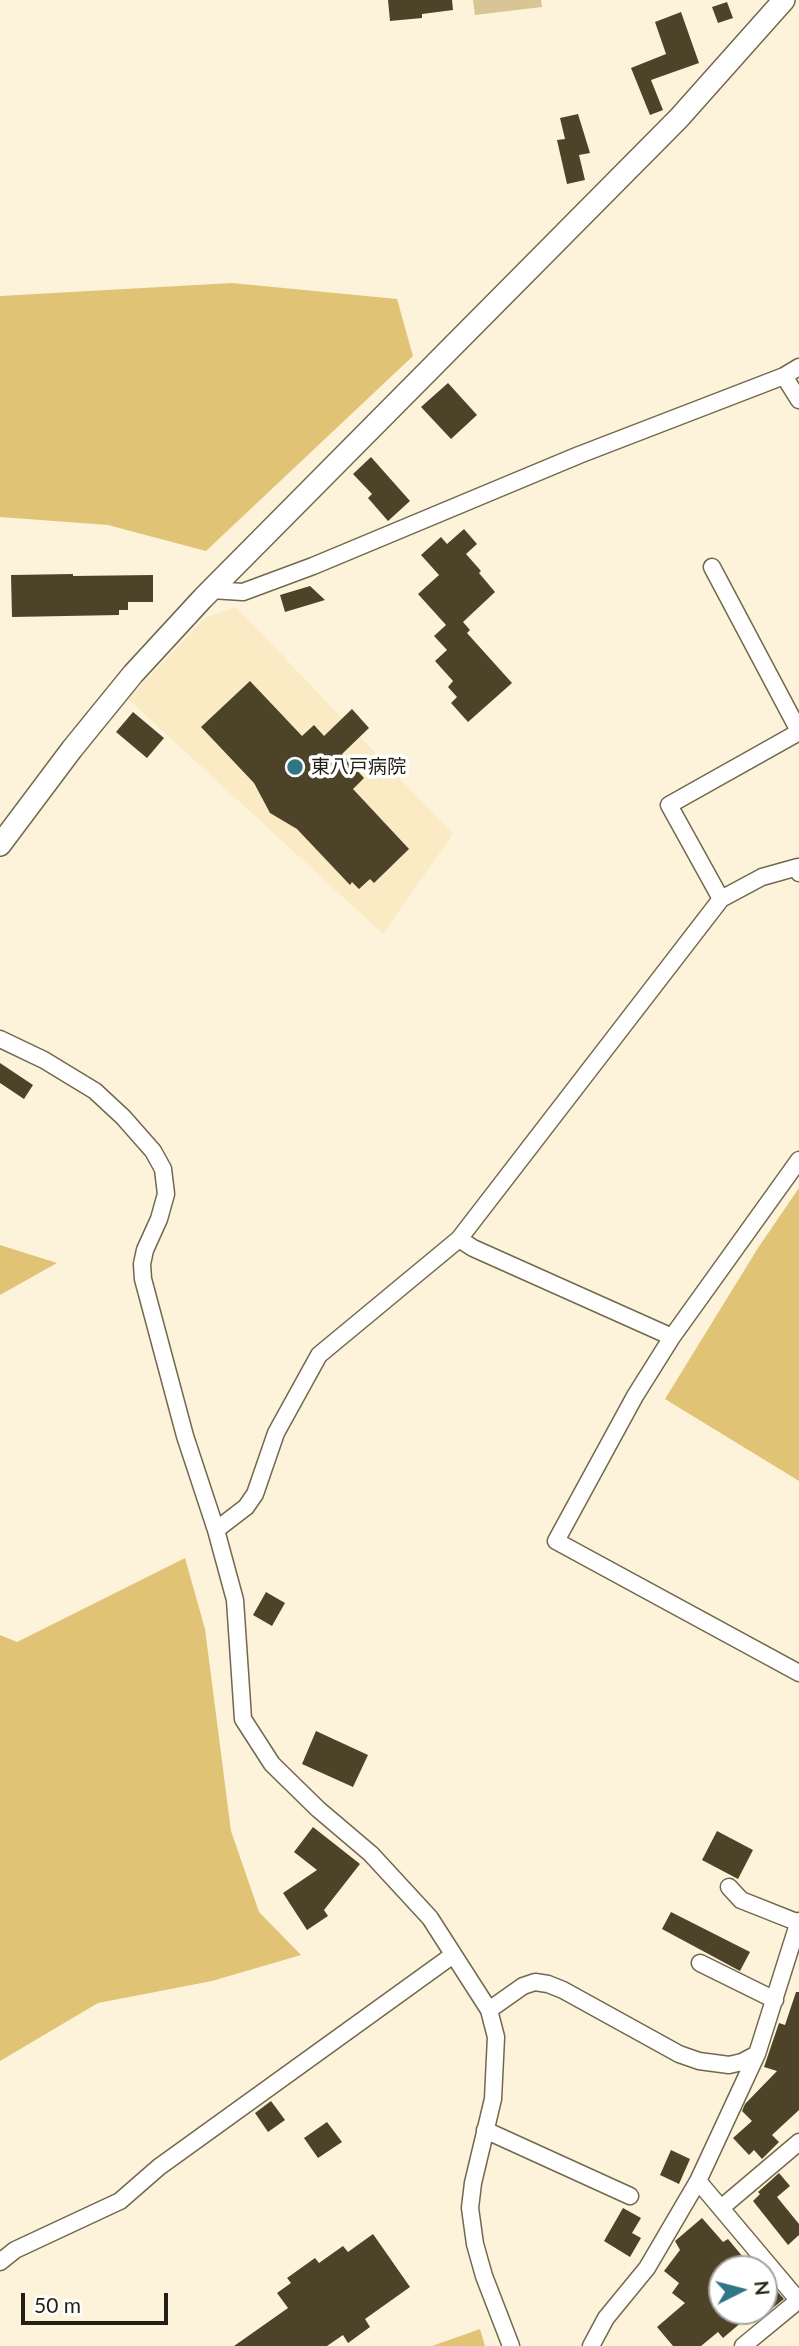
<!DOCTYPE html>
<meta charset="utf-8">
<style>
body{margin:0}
#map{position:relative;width:799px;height:2346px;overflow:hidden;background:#fdf3da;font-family:Lato,sans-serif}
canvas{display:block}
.north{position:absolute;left:708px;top:2255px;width:70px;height:70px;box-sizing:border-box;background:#fff;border:2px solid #a7a5a1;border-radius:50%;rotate:84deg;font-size:19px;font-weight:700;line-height:28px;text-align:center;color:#241f14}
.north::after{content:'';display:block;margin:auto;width:24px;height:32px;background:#327586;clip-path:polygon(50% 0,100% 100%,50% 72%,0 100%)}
.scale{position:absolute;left:21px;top:2293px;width:147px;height:32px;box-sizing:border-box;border:4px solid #241f14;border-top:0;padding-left:9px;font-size:21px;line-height:24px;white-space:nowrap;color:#241f14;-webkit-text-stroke:5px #fff;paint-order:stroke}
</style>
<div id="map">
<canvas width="799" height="2346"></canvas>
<div class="north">N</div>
<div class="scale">50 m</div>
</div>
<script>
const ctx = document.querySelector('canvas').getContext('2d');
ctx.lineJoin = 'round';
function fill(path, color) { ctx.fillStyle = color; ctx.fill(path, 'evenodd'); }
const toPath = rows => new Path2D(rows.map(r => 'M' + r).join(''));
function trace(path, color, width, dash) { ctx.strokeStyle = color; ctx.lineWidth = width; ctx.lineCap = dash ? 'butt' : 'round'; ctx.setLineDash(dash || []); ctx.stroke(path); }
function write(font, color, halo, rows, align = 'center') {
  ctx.font = font + ' Lato,"Noto Sans JP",sans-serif'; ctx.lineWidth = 7; ctx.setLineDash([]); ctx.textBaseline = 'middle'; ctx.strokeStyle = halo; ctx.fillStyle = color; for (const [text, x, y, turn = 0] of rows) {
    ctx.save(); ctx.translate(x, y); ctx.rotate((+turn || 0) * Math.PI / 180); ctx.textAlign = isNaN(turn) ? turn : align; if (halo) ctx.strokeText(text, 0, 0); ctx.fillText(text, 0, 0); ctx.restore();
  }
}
fill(toPath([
 [236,607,453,834,383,934,128,699,205,618]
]), '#faebc4');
fill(toPath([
 [473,0,541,0,542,7,475,15]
]), '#d8c494');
fill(toPath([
 [232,283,397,299,413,356,206,551,108,525,0,517,0,296],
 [799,1188,799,1481,665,1399,758,1248],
 [0,1245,57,1263,0,1295],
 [185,1558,205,1629,231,1831,259,1912,301,1955,212,1981,98,2003,0,2061,0,1635,17,1642],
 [480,2329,485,2346,432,2346]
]), '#e0c375');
fill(toPath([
 [388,0,452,0,453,10,422,14,422,18,390,21],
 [727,2,733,18,718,23,712,7],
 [681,12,699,63,651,80,663,110,650,115,631,68,666,54,655,22],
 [578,114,590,153,579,155,585,180,567,184,557,140,565,139,560,118],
 [448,383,477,415,451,439,421,407],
 [371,457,410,501,388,521,368,498,372,494,353,474],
 [464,529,477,544,466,554,481,571,479,573,495,592,463,622,470,630,467,633,512,683,468,722,451,703,457,697,448,687,453,681,435,661,447,650,434,636,446,625,418,594,439,575,421,555,441,537,447,544],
 [73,574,73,576,153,575,153,602,128,602,128,610,119,610,119,615,12,617,11,575],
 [310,586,325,600,285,612,280,595],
 [250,681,302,736,314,725,324,736,352,709,369,728,342,754,364,778,353,789,409,849,374,883,370,879,359,889,352,882,350,885,297,829,270,813,254,783,201,727],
 [133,712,164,738,147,758,116,732],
 [0,1063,33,1085,24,1099,0,1083],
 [266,1592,285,1603,272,1626,253,1615],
 [316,1731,368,1755,353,1787,302,1764],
 [313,1827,360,1864,324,1910,328,1916,307,1930,283,1893,317,1870,294,1852],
 [717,1831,753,1850,738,1879,702,1860],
 [671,1912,750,1952,740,1971,662,1929],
 [796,1992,799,1992,799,2110,772,2135,779,2142,762,2159,754,2150,749,2155,733,2138,752,2121,742,2111,745,2104,777,2071,764,2067,779,2023,785,2025],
 [271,2101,285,2120,268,2132,255,2113],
 [327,2122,342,2142,318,2158,304,2138],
 [671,2150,690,2159,679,2184,660,2175],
 [779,2173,790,2186,777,2197,799,2224,799,2235,788,2245,753,2201,760,2194,758,2192],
 [623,2208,641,2218,632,2233,641,2238,630,2257,604,2241],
 [702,2218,723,2242,728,2239,753,2269,722,2269,722,2311,735,2311,743,2321,723,2338,718,2332,701,2346,673,2346,657,2327,685,2303,672,2293,679,2283,664,2271,680,2250,675,2241],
 [373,2234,410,2287,365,2319,370,2327,348,2343,343,2335,327,2346,234,2346,288,2308,277,2293,291,2283,287,2278,315,2258,319,2263,343,2246,348,2252],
 [764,2276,784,2299,764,2315]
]), '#4d4329');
const minor = toPath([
 [799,367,784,376,799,400],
 [712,567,799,731],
 [211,590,243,592,313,566,579,455,784,376],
 [721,899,669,805,799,732],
 [0,1039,44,1060,95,1091,123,1117,153,1151,163,1169,166,1194,159,1219,145,1250,142,1264,143,1279,185,1436,216,1530,235,1600,243,1719,272,1764,318,1809,371,1854,430,1918,489,2010,496,2037,493,2099,473,2183,470,2208,475,2244,484,2276,511,2346],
 [799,1160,672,1337,635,1396,556,1541,799,1673],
 [459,1239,473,1248,672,1337],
 [216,1530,246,1507,255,1494,276,1433,319,1355,459,1239,721,899,762,877,798,867,799,873],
 [729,1887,741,1900,799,1923],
 [799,1921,757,2054,698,2181,799,2301],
 [700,1963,775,2000],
 [489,2010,523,1986,535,1982,548,1984,563,1990,679,2054,699,2061,729,2065,742,2062,757,2054],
 [485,2130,630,2196],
 [721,2208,799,2142],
 [0,2262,15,2250,120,2201,159,2167,453,1955],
 [591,2346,606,2318,647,2268,698,2181],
 [743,2346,799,2300]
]);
const tertiary = toPath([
 [0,845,72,749,133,674,203,598,679,118,784,0]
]);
trace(minor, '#73684d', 19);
trace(tertiary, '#73684d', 24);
trace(minor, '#fff', 16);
trace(tertiary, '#fff', 21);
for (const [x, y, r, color] of [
 [295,767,9,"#327586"]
]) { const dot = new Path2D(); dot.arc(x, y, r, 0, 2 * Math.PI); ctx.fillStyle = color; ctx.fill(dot); trace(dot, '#fff', 2.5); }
write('19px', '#241f14', '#fff', [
 ["東八戸病院",311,767]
], 'left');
</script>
